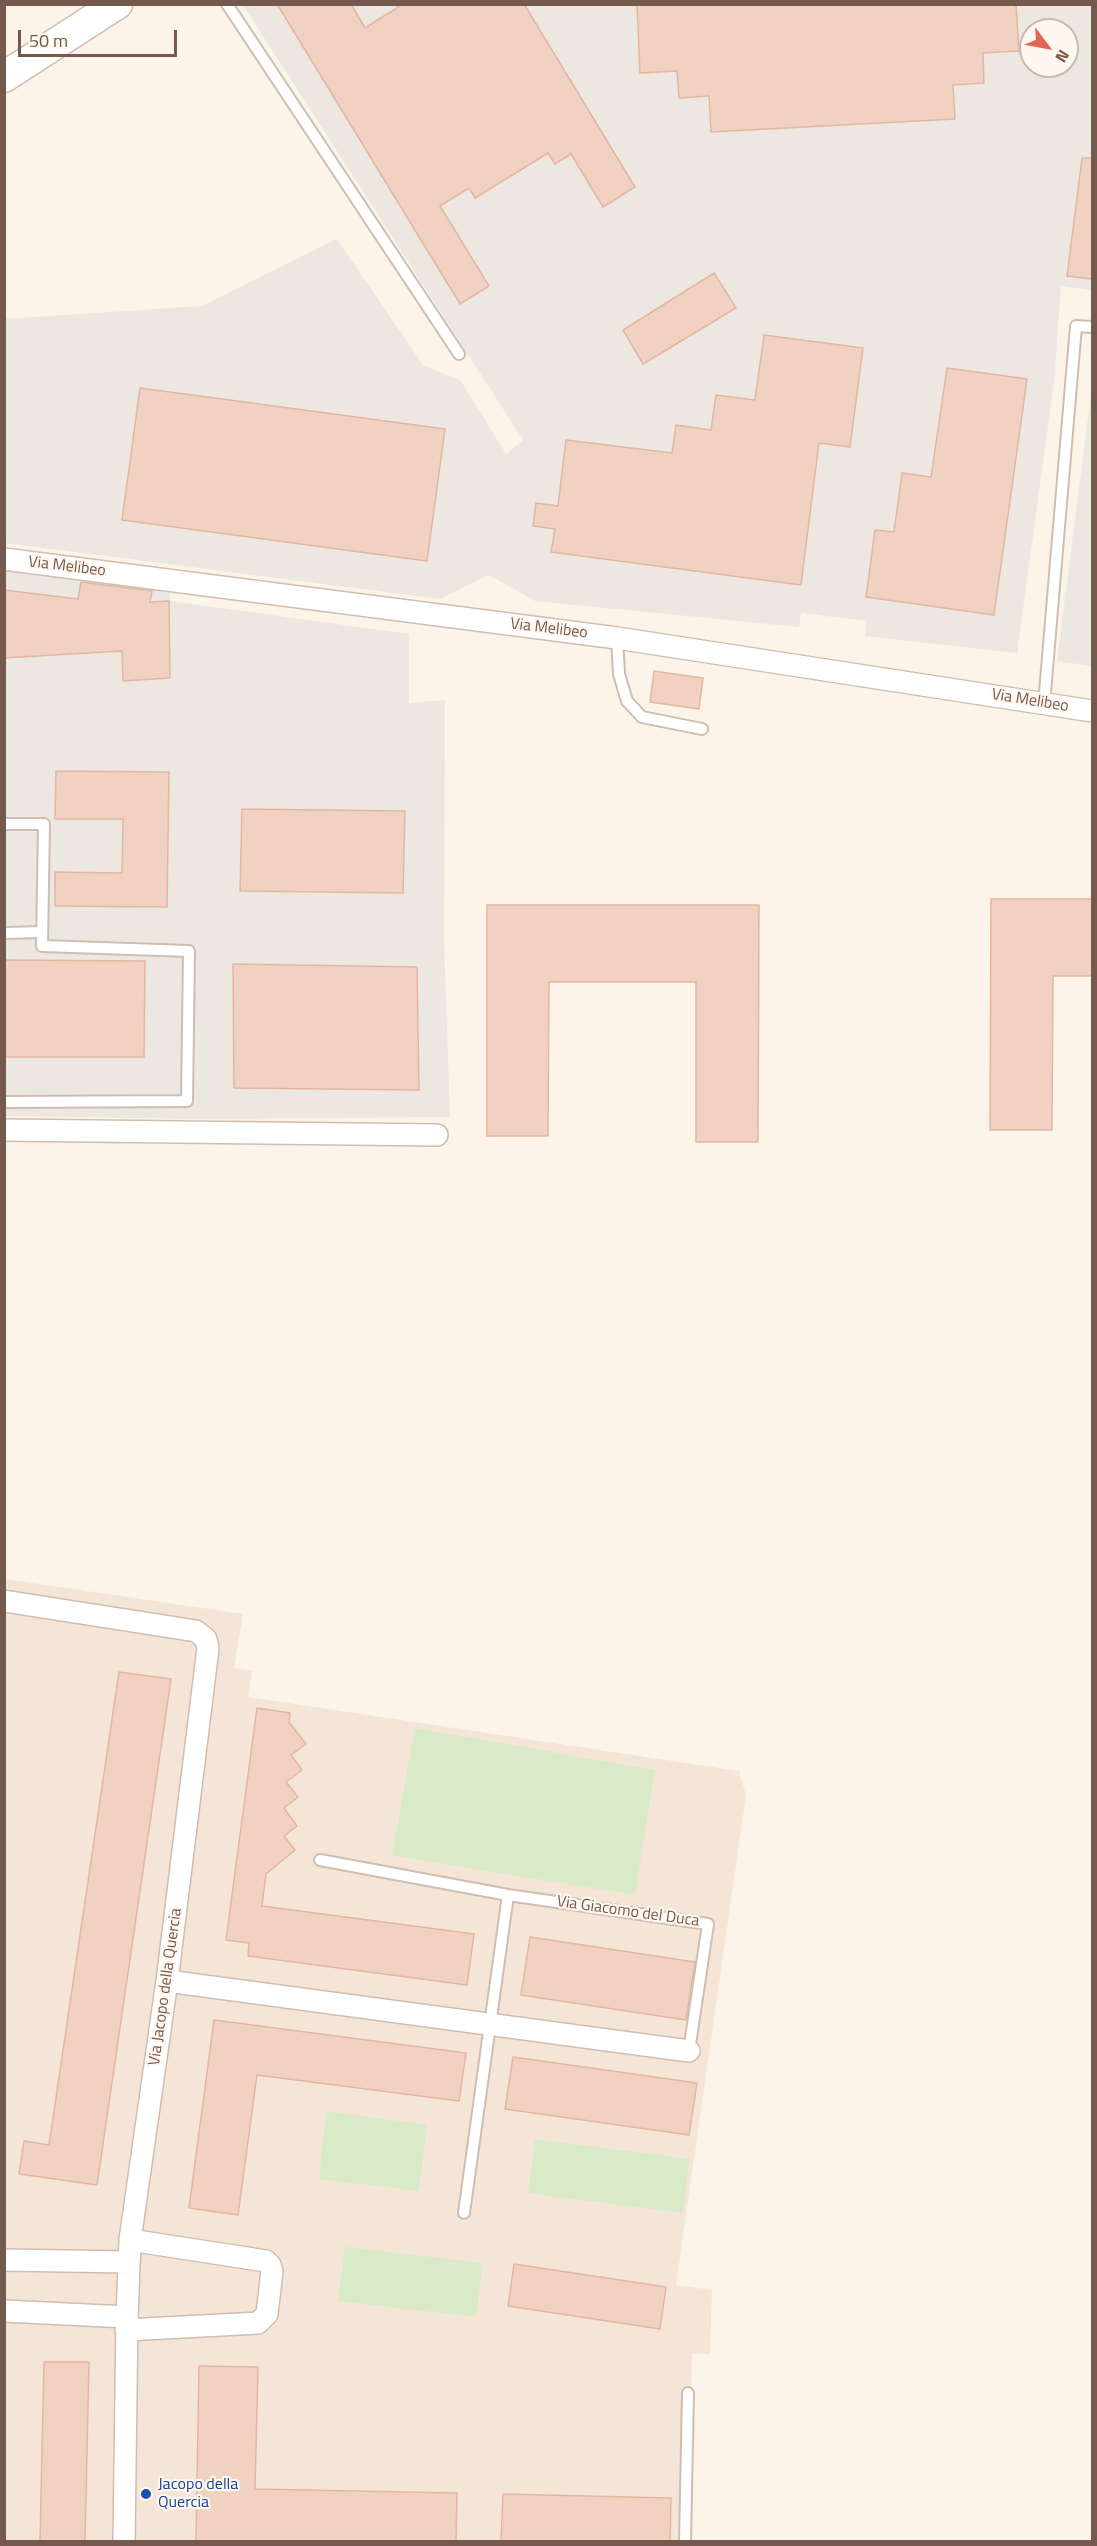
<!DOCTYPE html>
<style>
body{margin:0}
#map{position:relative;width:1097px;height:2546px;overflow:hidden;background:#fcf3e9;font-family:"Titillium Web",sans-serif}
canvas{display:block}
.frame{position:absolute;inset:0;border:6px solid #76594d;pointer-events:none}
.north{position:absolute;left:1019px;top:18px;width:60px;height:60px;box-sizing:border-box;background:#fff8f0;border:2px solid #c8b8af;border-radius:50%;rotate:122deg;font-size:16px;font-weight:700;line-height:24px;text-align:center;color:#76594d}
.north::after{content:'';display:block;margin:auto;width:21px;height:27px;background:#e26852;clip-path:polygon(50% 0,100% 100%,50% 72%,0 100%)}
.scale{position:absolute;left:18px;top:30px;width:159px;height:27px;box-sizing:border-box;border:3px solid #76594d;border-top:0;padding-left:8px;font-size:18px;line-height:21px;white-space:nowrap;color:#76594d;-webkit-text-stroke:4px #fff8f0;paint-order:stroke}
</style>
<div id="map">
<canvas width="1097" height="2546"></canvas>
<div class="frame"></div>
<div class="north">N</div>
<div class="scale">50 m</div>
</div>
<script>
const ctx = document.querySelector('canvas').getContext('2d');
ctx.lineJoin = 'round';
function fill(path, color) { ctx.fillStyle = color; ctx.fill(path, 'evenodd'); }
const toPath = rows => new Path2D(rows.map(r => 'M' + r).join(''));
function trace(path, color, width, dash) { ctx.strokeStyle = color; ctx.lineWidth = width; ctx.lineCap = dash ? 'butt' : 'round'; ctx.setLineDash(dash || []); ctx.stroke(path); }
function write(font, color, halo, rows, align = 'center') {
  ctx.font = font + ' "Titillium Web",sans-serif'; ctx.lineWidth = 4.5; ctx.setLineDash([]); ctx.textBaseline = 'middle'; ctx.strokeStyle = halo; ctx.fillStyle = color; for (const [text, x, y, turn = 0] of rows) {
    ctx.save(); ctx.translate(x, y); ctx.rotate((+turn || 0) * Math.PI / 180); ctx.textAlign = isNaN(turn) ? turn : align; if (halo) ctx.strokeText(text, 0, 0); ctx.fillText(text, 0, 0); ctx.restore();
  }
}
fill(toPath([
 [5,1579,243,1614,234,1668,252,1671,248,1697,739,1771,746,1795,676,2285,712,2290,710,2354,692,2354,687,2541,5,2542]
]), '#f4e5d7');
fill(toPath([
 [243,5,1092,5,1092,290,1061,286,1054,382,1017,653,865,636,866,621,801,613,799,627,535,601,489,575,440,599,5,543,5,319,202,306,337,239,423,365,461,381,506,454,523,440],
 [1031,30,1067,30,1067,66,1031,66],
 [1092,386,1092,666,1057,661],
 [5,569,169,591,170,601,409,634,409,703,445,700,444,938,450,1117,208,1119,5,1116]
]), '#ede7e2');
fill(toPath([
 [415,1728,655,1770,635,1895,392,1855],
 [326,2111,427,2125,419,2191,319,2179],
 [535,2139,689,2159,683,2213,528,2193],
 [345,2247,483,2263,476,2317,338,2301]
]), '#d8eac7');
const building = toPath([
 [277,4,351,4,365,28,403,4,524,4,635,187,603,207,571,154,555,164,548,153,475,198,469,188,440,206,489,286,460,304,277,4],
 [637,4,1016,4,1019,51,983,53,984,83,953,85,955,119,711,132,709,96,679,98,677,71,640,73,637,4],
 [1082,158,1092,158,1092,279,1067,276,1082,158],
 [714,273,736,308,643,364,623,330,714,273],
 [764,335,863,348,850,447,819,443,801,585,551,552,555,529,533,526,536,503,558,506,566,440,672,453,676,425,711,430,716,395,755,400,764,335],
 [947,368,1027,379,994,615,866,597,875,530,894,532,902,473,931,477,947,368],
 [140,388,445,429,427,561,122,520,140,388],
 [81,582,152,591,150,602,169,601,170,678,123,681,122,651,4,658,4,590,78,599,81,582],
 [654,671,703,678,699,709,650,702,654,671],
 [56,771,169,772,167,907,55,906,55,872,122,873,123,819,55,819,56,771],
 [242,809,405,811,403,893,240,891,242,809],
 [991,899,1092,899,1092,976,1053,976,1052,1130,990,1130,991,899],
 [487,905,759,905,758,1142,696,1142,696,982,549,982,548,1136,487,1136,487,905],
 [4,960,145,961,144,1057,4,1057,4,960],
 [233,964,417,967,419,1090,234,1088,233,964],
 [119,1672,171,1679,97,2185,19,2174,24,2141,49,2145,119,1672],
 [257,1708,290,1713,289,1722,306,1744,291,1755,302,1770,286,1782,298,1797,284,1808,297,1826,284,1836,295,1850,266,1874,262,1906,474,1934,467,1985,248,1956,249,1943,226,1940,257,1708],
 [530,1937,695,1962,686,2020,521,1995,530,1937],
 [214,2020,466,2053,459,2101,257,2075,238,2215,189,2208,214,2020],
 [513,2057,697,2083,689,2135,505,2109,513,2057],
 [514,2264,666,2287,660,2329,508,2306,514,2264],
 [44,2362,89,2362,85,2541,40,2541,44,2362],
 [199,2366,258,2367,255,2489,457,2493,456,2541,196,2541,199,2366],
 [503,2494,671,2498,670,2541,501,2541,503,2494]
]);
fill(building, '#f1d1c1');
trace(building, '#e3b6a2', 1.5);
const lane = toPath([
 [227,4,459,354],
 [617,638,619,674,627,701,642,717,702,729],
 [1044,704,1076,326,1092,327],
 [4,824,44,824,42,946,189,951,187,1101,4,1102],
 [4,933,42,932],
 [320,1860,508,1895,708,1924,689,2051],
 [464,2213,508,1895],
 [685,2542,688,2393]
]);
const street = toPath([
 [4,559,617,638,1092,711],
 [4,1130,437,1135],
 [4,1601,196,1631,206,1639,208,1648,167,1981,130,2240,127,2317,124,2542],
 [167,1981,689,2051],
 [4,2260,129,2262],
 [4,2311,127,2317],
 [126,2330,258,2323,267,2314,272,2271,270,2265,266,2261,130,2240]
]);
const secondary = toPath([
 [4,77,117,4]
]);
trace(lane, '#d0bdb1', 14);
trace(street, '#d0bdb1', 24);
trace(secondary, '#d3bcaf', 33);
trace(lane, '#fff', 10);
trace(street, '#fff', 21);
trace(secondary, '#fff', 30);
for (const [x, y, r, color] of [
 [146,2494,6,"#1a4fb4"]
]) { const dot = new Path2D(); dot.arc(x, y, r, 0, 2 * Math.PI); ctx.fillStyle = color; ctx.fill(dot); trace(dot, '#fff8f0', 2); }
write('16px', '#76594d', '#fff8f0', [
 ["Via Melibeo",67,567,7],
 ["Via Melibeo",549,629,7],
 ["Via Melibeo",1030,701,9],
 ["Via Giacomo del Duca",628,1912,8],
 ["Via Jacopo della Quercia",166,1987,-82]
]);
write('16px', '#164399', '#fff8f0', [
 ["Jacopo della",158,2485],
 ["Quercia",158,2503]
], 'left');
</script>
